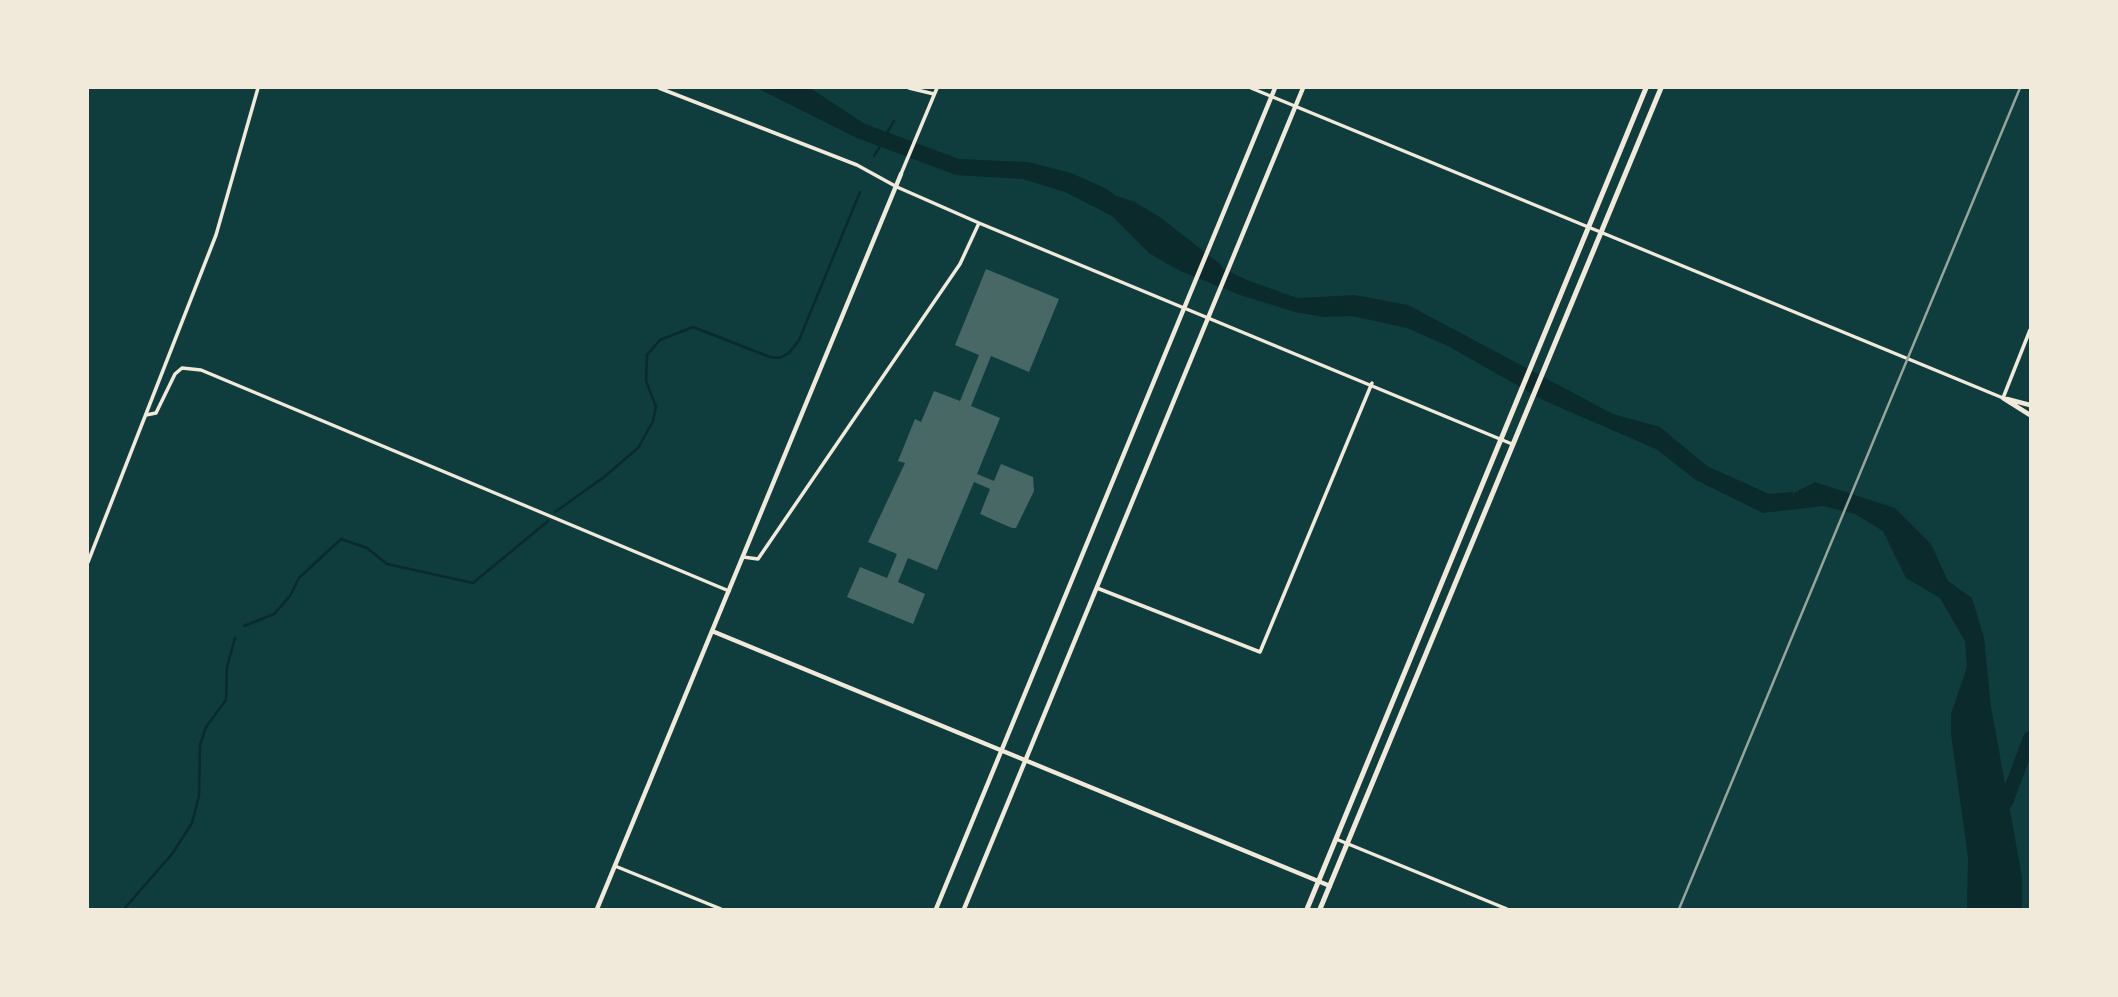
<!DOCTYPE html>
<style>
body{margin:0}
#map{position:relative;width:2118px;height:997px;overflow:hidden;background:#0f3d3e;font-family:Jost,sans-serif}
canvas{display:block}
.frame{position:absolute;inset:0;border:89px solid #f1e9da;pointer-events:none}
</style>
<div id="map">
<canvas width="2118" height="997"></canvas>
<div class="frame"></div>
</div>
<script>
const ctx = document.querySelector('canvas').getContext('2d');
ctx.lineJoin = 'round';
function fill(path, color) { ctx.fillStyle = color; ctx.fill(path, 'evenodd'); }
const toPath = rows => new Path2D(rows.map(r => 'M' + r).join(''));
function trace(path, color, width, dash) { ctx.strokeStyle = color; ctx.lineWidth = width; ctx.lineCap = dash ? 'butt' : 'round'; ctx.setLineDash(dash || []); ctx.stroke(path); }
fill(toPath([
 [757,88,810,88,865,124,959,159,1028,162,1071,173,1107,189,1181,249,1247,280,1297,298,1355,295,1408,305,1613,414,1660,427,1707,466,1769,494,1793,492,1793,498,1794,493,1815,482,1895,508,1931,544,1948,581,1972,598,1984,638,1991,707,2022,877,2022,909,1967,909,1968,857,1951,734,1951,714,1967,667,1965,641,1940,598,1906,578,1883,531,1855,514,1823,506,1763,513,1696,480,1656,449,1543,400,1448,346,1407,328,1352,316,1324,317,1295,312,1240,295,1178,270,1149,253,1112,216,1065,192,1023,179,956,175,857,138]
]), '#0a2a2b');
trace(toPath([
 [887,133,894,121],
 [874,156,881,145],
 [555,512,604,477,638,448,653,421,656,407,646,381,647,355,660,340,693,327,770,357,779,358,789,353,799,340,860,192],
 [244,626,274,614,290,596,299,578,341,539,367,548,387,564,473,583,548,521],
 [124,909,172,854,192,823,199,796,200,745,206,727,226,700,227,667,235,638]
]), '#0a2a2b', 2.5);
trace(toPath([
 [1112,202,1131,208,1156,223,1215,269],
 [1997,812,2006,802,2030,738]
]), '#0a2a2b', 14);
fill(toPath([
 [986,269,1059,299,1029,372,991,356,971,406,1000,418,977,474,994,481,1001,464,1033,477,1034,491,1016,528,1012,528,980,514,990,489,974,482,937,570,908,558,898,582,925,594,913,624,847,597,860,567,887,578,897,554,868,542,905,463,898,461,915,419,921,422,934,391,960,401,979,355,955,345]
]), '#486865');
trace(toPath([
 [659,88,857,165,897,187,979,223,1512,444],
 [909,88,934,94],
 [1251,88,2003,398,2030,330],
 [901,174,937,88],
 [146,415,156,413,175,374,182,368,201,370,729,591],
 [743,557,758,559,960,264,979,223],
 [88,562,216,235,258,88],
 [1097,588,1260,652,1372,383],
 [1336,839,1507,909],
 [615,866,721,909]
]), '#f1e9da', 3.5);
trace(toPath([
 [2003,398,2030,415],
 [2007,399,2030,405],
 [712,631,1330,886],
 [597,909,901,174],
 [936,909,1275,88],
 [964,909,1303,88]
]), '#f1e9da', 4.5);
trace(toPath([
 [1307,909,1646,88],
 [1320,909,1661,88]
]), '#f1e9da', 5);
trace(toPath([
 [1679,909,2020,88]
]), '#97a49c', 2.5);
</script>
